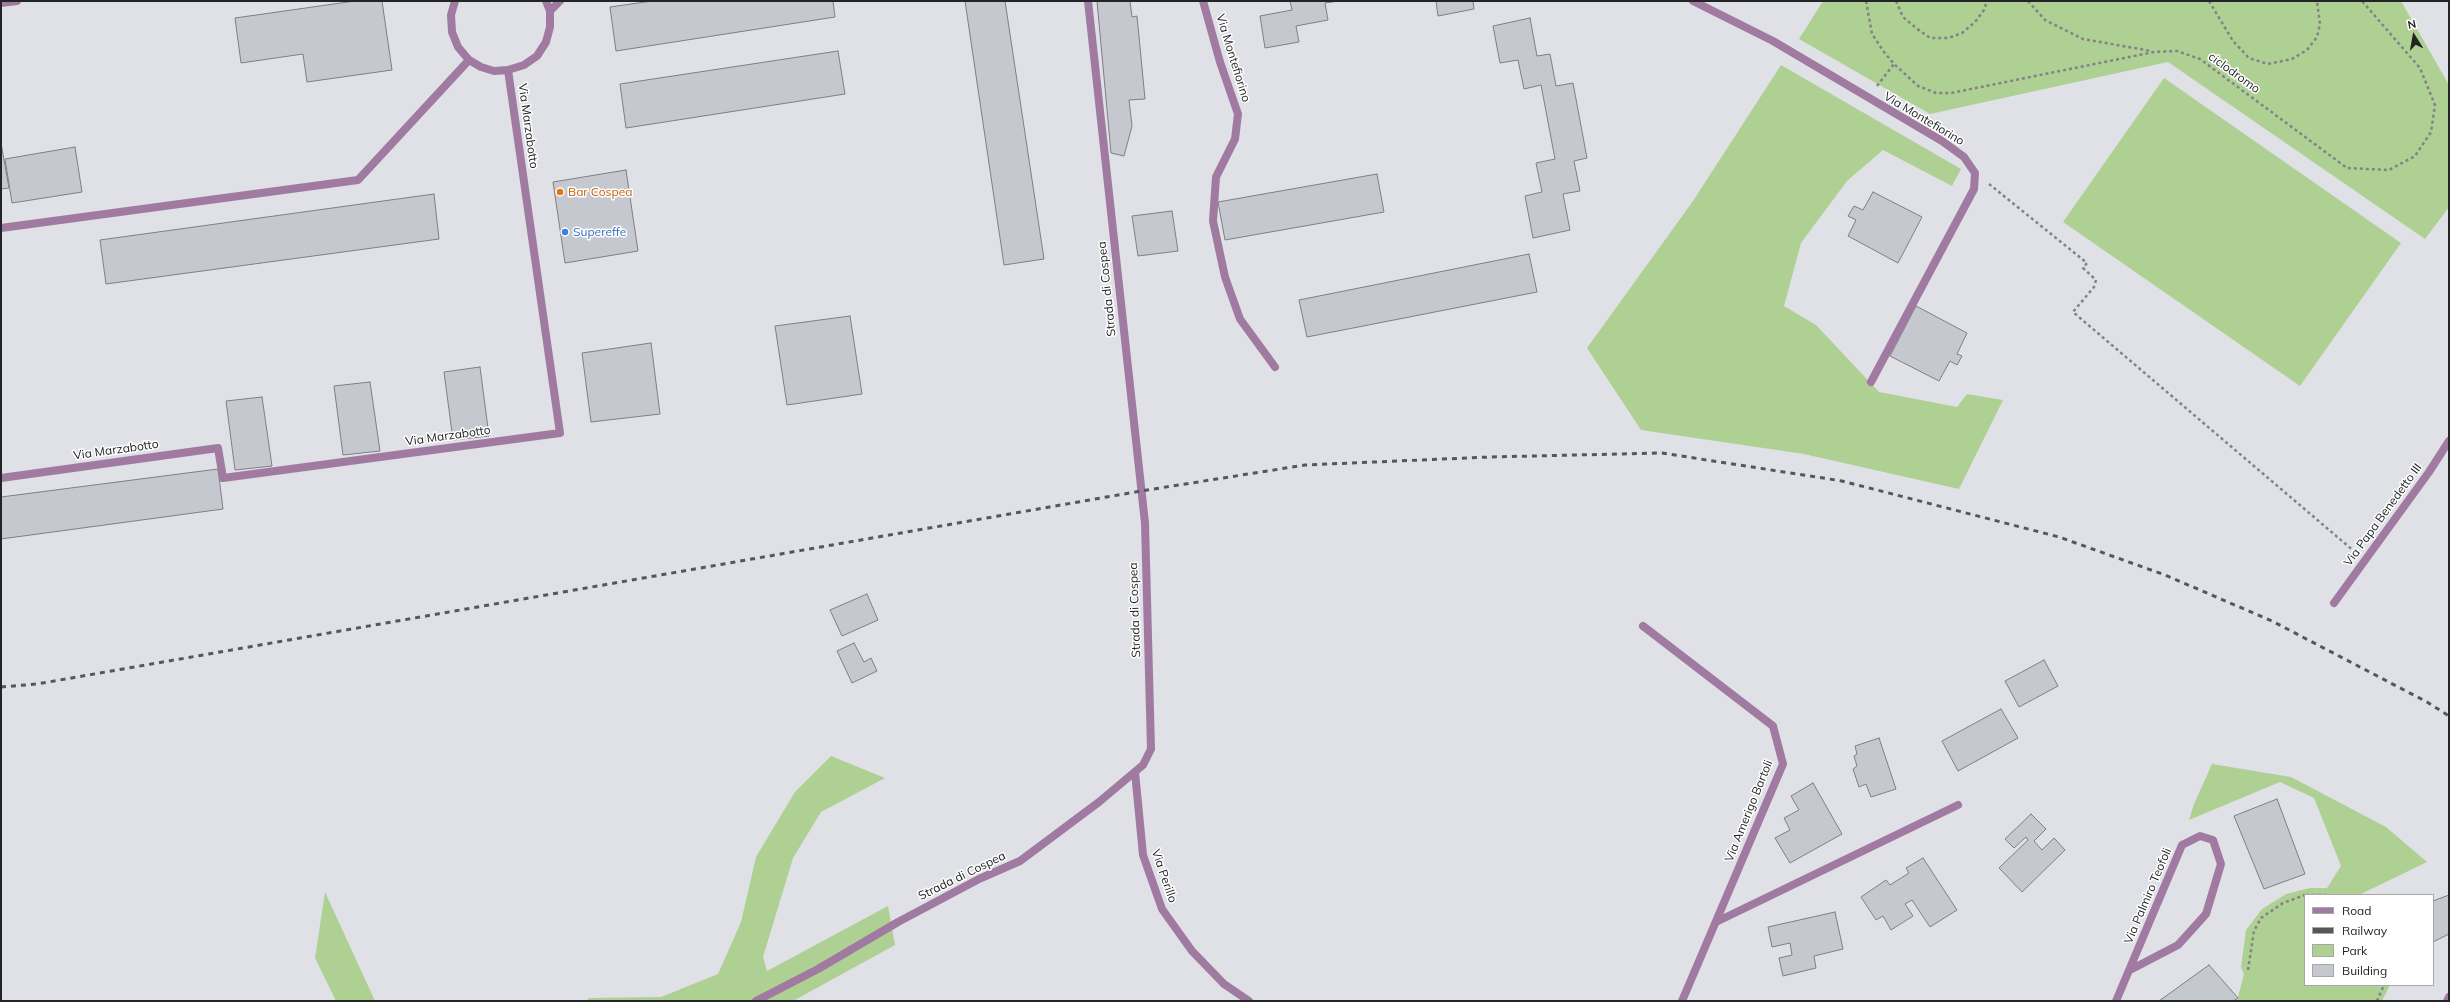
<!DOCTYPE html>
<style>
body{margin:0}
#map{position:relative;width:2450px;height:1002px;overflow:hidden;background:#dfe1e7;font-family:Mulish,sans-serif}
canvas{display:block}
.frame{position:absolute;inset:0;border:2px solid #232426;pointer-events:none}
.legend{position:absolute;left:2304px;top:894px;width:130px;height:92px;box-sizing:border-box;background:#fff;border:1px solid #a7a7a8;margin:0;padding:5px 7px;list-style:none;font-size:12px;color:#232426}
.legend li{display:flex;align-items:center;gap:8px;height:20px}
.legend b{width:20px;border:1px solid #a7a7a8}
.north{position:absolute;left:2394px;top:16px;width:40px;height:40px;-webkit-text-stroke:3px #fff;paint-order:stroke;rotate:349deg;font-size:11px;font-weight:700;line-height:16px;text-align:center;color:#232426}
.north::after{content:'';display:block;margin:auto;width:14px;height:18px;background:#232426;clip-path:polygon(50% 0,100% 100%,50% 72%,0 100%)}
</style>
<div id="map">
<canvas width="2450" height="1002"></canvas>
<div class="frame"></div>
<ul class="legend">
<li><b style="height:5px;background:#a07aa1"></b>Road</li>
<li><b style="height:5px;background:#55575a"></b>Railway</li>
<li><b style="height:11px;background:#afd093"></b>Park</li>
<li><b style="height:11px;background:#c5c8ce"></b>Building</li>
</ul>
<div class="north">N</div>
</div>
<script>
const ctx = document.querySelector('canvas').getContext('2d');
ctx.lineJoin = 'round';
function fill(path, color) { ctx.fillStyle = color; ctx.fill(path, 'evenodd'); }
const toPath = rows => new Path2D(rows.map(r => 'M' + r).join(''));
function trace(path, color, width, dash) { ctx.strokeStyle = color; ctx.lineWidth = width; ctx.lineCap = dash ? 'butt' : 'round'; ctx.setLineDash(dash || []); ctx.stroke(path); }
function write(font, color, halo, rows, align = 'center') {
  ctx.font = font + ' Mulish,sans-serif'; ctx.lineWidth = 3; ctx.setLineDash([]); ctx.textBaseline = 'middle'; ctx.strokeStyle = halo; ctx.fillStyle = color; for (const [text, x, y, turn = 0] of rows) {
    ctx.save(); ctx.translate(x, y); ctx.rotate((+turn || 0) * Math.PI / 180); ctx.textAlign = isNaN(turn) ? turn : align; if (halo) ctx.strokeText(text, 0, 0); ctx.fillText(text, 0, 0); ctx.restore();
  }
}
fill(toPath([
 [1823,1,2401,1,2449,85,2449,207,2425,239,2168,62,1930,114,1799,39],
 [1781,65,1961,169,1952,186,1883,150,1847,181,1801,243,1784,306,1816,325,1879,392,1957,407,1967,394,2003,400,1959,489,1804,454,1641,430,1587,348,1693,201],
 [2164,78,2401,243,2300,386,2063,222],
 [831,756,885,778,821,812,793,858,763,957,767,971,888,906,895,945,793,1001,586,1001,589,998,661,997,718,974,741,922,756,857,795,792],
 [2212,764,2291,777,2386,827,2427,862,2359,895,2305,895,2305,985,2390,985,2382,1001,2237,1001,2244,974,2241,967,2246,930,2262,909,2286,894,2310,888,2327,888,2341,866,2314,798,2280,782,2189,820,2194,804],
 [325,892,375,1001,336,1001,315,958]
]), '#afd093');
const building = toPath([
 [355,1,382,1,392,70,307,82,303,54,241,63,235,18,355,1],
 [652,1,833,1,835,17,616,51,610,7,652,1],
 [965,1,1005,1,1044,259,1004,265,965,1],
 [1097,1,1130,1,1132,17,1137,16,1145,99,1129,100,1132,126,1124,156,1111,153,1097,1],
 [1290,1,1339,1,1325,3,1328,20,1296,26,1299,42,1265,48,1260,16,1292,10,1290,1],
 [1436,1,1473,1,1474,9,1438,16,1436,1],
 [1530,18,1537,56,1550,54,1556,86,1573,83,1587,158,1574,161,1580,191,1563,194,1570,230,1533,238,1525,196,1542,192,1536,163,1555,159,1541,85,1524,89,1518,60,1500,63,1493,26,1530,18],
 [838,51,845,94,626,128,620,84,838,51],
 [1,143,9,188,1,189,1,143],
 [75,147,82,192,12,203,5,159,75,147],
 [626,170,638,251,565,263,553,182,626,170],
 [1377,174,1384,212,1225,240,1218,202,1377,174],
 [1873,192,1922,217,1898,263,1848,236,1856,220,1848,216,1854,206,1863,210,1873,192],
 [434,194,439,239,106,284,100,240,434,194],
 [1172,211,1178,251,1138,256,1132,216,1172,211],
 [1529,254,1537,292,1307,337,1299,300,1529,254],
 [1916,306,1967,333,1957,354,1962,356,1957,365,1950,361,1939,381,1890,356,1916,306],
 [850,316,862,394,787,405,775,326,850,316],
 [651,343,660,414,591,422,582,353,651,343],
 [480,367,489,436,453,440,444,372,480,367],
 [370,382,380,451,343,455,334,386,370,382],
 [262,397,272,466,235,470,226,401,262,397],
 [218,469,223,509,1,539,1,497,218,469],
 [867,594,878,620,842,636,830,610,867,594],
 [854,643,864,662,871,658,877,671,852,683,837,651,854,643],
 [2044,660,2058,686,2019,707,2005,681,2044,660],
 [2001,709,2018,738,1958,771,1942,741,2001,709],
 [1879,738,1896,789,1871,797,1866,784,1859,787,1853,769,1857,766,1854,756,1857,754,1855,746,1879,738],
 [1813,783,1842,834,1790,863,1775,838,1790,830,1784,818,1799,810,1791,796,1813,783],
 [2277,799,2305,874,2264,889,2234,816,2277,799],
 [2031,814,2046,829,2034,841,2042,850,2054,838,2065,850,2022,892,1999,868,2028,840,2026,837,2014,848,2005,839,2031,814],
 [1923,858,1957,910,1930,927,1912,900,1905,904,1913,916,1891,930,1883,916,1876,920,1861,897,1886,880,1890,885,1909,873,1906,868,1923,858],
 [2449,895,2449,934,2433,942,2433,901,2449,895],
 [1835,912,1843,949,1814,956,1816,968,1783,976,1779,958,1792,955,1790,943,1772,947,1768,927,1835,912],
 [2209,965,2238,998,2233,1001,2159,1001,2209,965]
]);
fill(building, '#c5c8ce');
trace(building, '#7d7f84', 1);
trace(toPath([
 [1866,1,1872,34,1884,52,1894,64,1918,86,1936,93,1951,93,2154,52,2177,51,2200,59,2347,168,2389,170,2415,156,2431,132,2435,105,2420,68,2362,1],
 [1896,1,1903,17,1916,28,1930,38,1948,38,1962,33,1975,22,1984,10,1987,1],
 [2028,1,2045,20,2083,39,2151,51],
 [2209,1,2233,41,2249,58,2268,64,2292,59,2307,50,2317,37,2320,24,2317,1],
 [1877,86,1894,64],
 [1989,184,2087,263,2083,268,2096,280,2094,287,2073,312,2355,552],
 [2306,895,2328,895],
 [2248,970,2254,931,2261,918,2283,903,2305,895],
 [2377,1001,2384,985]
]), '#828387', 2.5, [3, 3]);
trace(toPath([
 [455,1,451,15,452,32,458,47,469,60,481,67,494,71,508,70,524,65,537,56,546,42,550,27,550,11,546,1],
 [1203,1,1220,62,1238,114,1235,139,1216,177,1213,221,1225,277,1240,319,1275,367],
 [1693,1,1773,41,1942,141,1964,157,1975,173,1974,189,1871,382],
 [1,3,17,1],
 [550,11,560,1],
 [1,228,358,180,469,60],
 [1,478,218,448,223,478,560,433,508,70],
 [2334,603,2429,472,2449,441],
 [1643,626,1773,726,1783,764,1682,1001],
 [1135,772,1143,855,1162,909,1192,951,1224,984,1249,1001],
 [1716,922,1958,805],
 [756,1001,818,969,898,922,979,879,1020,861,1099,802,1143,765,1151,749,1145,523,1088,1],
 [2116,1001,2182,845,2200,836,2213,840,2221,864,2206,914,2178,945,2130,970],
 [2447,1001,2449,997]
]), '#a07aa1', 8);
trace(toPath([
 [1,687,37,684,1141,491,1305,465,1490,457,1662,453,1842,481,2059,537,2165,575,2272,621,2427,702,2449,716]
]), '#55575a', 3, [5, 5]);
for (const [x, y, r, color] of [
 [560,192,4,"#e8710a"],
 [565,232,4,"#3f7fe0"]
]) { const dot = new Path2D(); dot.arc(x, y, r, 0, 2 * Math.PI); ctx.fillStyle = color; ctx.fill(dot); trace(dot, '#fff', 1.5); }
write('12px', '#232426', '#fff', [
 ["Via Montefiorino",1233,58,73],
 ["ciclodromo",2234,73,36],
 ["Via Montefiorino",1924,119,31],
 ["Via Marzabotto",528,126,82],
 ["Strada di Cospea",1107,289,-96],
 ["Via Marzabotto",448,436,-8],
 ["Via Marzabotto",116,450,-8],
 ["Via Papa Benedetto III",2383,515,-54],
 ["Strada di Cospea",1135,610,-92],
 ["Via Amerigo Bartoli",1749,811,-68],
 ["Strada di Cospea",962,876,-26],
 ["Via Perillo",1164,876,71],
 ["Via Palmiro Teofoli",2148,896,-67]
]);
write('12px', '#c56008', '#fff', [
 ["Bar Cospea",568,192]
], 'left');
write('12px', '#366cbe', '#fff', [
 ["Supereffe",573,232]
], 'left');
</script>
